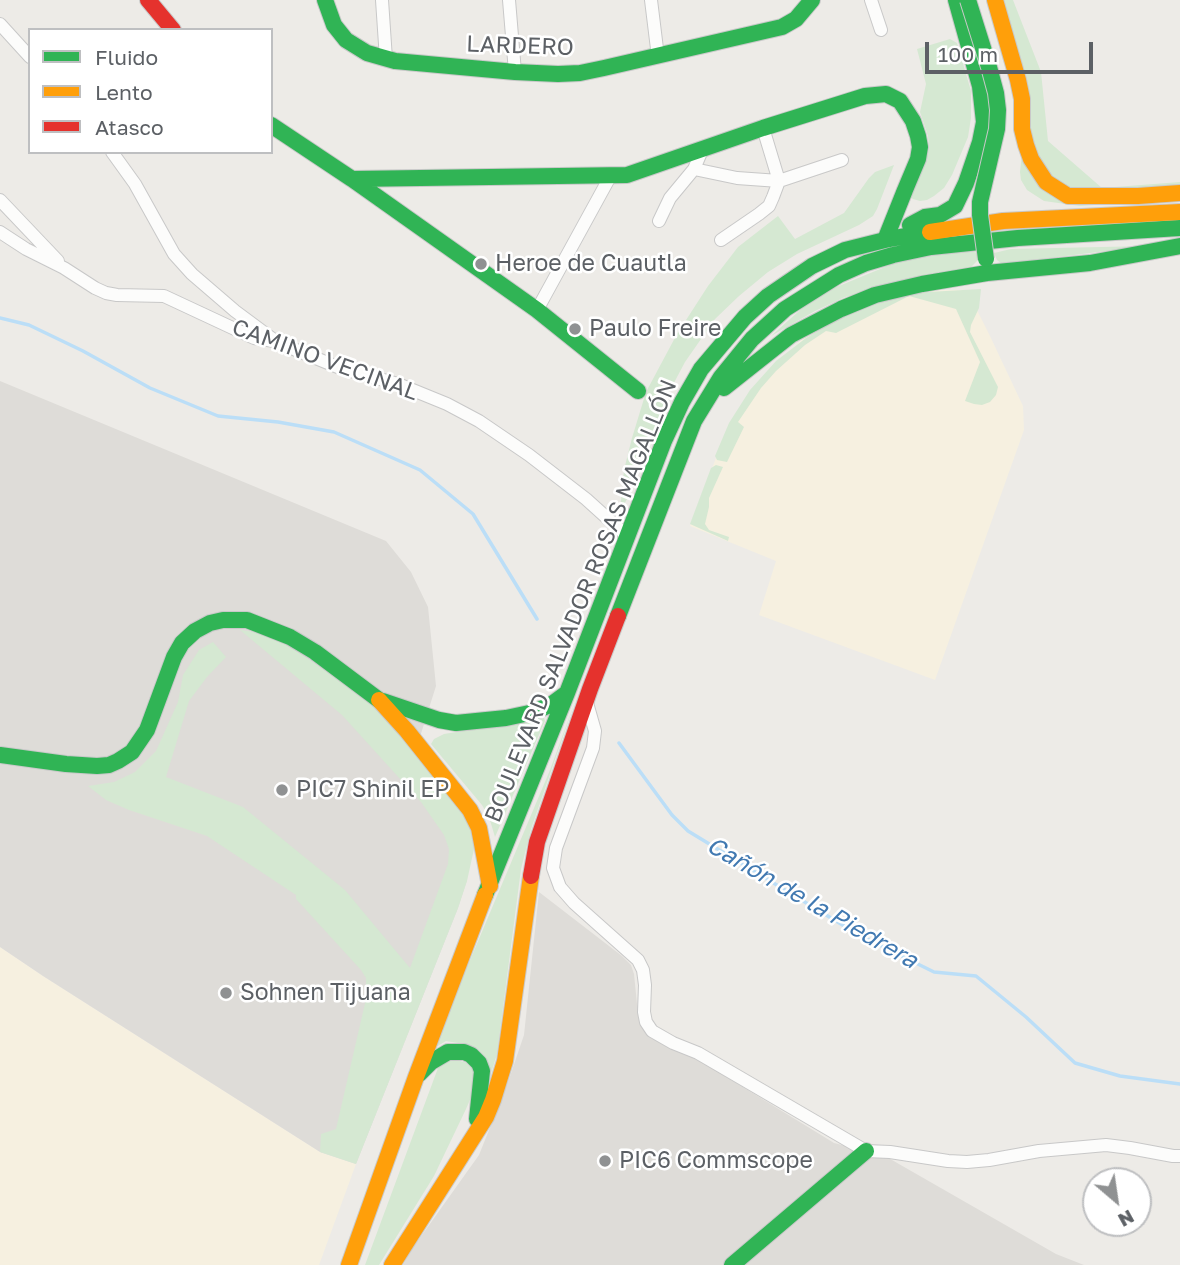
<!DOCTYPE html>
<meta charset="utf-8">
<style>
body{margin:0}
#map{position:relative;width:1180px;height:1265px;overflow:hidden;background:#edebe7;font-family:"Golos Text",sans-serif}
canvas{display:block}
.legend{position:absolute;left:28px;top:28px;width:245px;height:126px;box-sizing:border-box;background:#fff;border:2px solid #bebfc1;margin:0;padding:9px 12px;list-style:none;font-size:21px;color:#5c6065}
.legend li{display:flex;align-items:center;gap:14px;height:35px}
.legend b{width:35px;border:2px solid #bebfc1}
.north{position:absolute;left:1082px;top:1167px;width:70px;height:70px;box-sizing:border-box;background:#fff;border:2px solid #bebfc1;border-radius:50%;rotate:151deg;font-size:19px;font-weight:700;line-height:28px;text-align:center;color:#5c6065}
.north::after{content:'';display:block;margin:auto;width:24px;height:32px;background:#8f9192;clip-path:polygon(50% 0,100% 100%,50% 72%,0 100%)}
.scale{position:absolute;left:925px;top:42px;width:168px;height:32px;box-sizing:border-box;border:4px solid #5c6065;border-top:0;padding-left:9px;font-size:21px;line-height:24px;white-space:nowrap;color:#5c6065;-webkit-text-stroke:5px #fff;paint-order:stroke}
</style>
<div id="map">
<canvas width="1180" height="1265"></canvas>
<ul class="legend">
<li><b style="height:9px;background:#30b455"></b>Fluido</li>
<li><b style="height:9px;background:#ff9f0a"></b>Lento</li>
<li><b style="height:9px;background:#e5322d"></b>Atasco</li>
</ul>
<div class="north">N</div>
<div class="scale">100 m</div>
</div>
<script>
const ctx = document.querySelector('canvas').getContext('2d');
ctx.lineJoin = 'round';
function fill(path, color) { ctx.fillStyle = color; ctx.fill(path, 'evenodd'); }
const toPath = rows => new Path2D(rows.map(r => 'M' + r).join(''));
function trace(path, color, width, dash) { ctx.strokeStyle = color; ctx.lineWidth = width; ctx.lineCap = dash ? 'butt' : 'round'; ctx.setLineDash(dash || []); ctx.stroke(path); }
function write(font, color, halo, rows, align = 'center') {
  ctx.font = font + ' "Golos Text",sans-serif'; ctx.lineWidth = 5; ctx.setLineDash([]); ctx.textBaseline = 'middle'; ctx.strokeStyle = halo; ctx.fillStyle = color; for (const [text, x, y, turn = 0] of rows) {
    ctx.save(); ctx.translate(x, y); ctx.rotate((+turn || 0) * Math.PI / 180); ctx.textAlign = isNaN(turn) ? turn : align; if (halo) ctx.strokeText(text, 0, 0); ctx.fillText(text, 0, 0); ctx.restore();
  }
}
fill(toPath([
 [943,290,967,290,989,334,1023,406,1024,430,935,680,759,615,776,561,690,526,724,437,757,388,805,336,910,293],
 [0,947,43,976,320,1152,356,1164,319,1265,0,1265]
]), '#f6f0e0');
fill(toPath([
 [0,381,386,541,411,572,428,607,436,686,413,759,467,880,458,908,356,1164,320,1152,43,976,0,947],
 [539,892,622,956,631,965,634,974,638,1014,651,1038,694,1057,834,1143,885,1156,1056,1254,1084,1265,403,1265,412,1249,479,1155,507,1085,524,1035]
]), '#dedcd8');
fill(toPath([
 [997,0,1013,0,1041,72,1048,141,1102,188,1180,182,1180,199,1080,206,1044,201,1027,190,1021,180,1020,172,1028,99],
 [950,39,957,43,971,91,971,118,968,137,952,175,944,188,934,196,927,200,920,201,913,199,910,197,926,160,929,149,928,136,920,112,926,84,917,49],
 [894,165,877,209,873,216,859,225,797,254,768,272,739,296,715,319,685,362,667,396,630,494,620,511,624,470,632,438,646,392,677,334,708,286,738,247,778,216,795,239,844,213,869,178,875,172],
 [1146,246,1002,264,997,260,994,253,1011,249],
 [967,251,980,253,978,260,971,267,845,297,815,311,771,336,817,295,902,260],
 [981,289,979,308,971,325,970,332,998,387,996,395,990,402,982,405,974,404,965,401,980,362,956,309,909,296,836,333,826,331,805,345,776,371,761,388,738,422,744,427,727,462,717,460,715,456,729,423,750,390,776,361,806,338,854,310,910,293],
 [716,465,723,467,709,498,709,507,705,524,709,530,729,537,728,541,690,524,711,468],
 [240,630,261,633,286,644,364,697,391,723,469,822,474,849,467,881,458,908,356,1164,320,1152,321,1134,336,1129,366,999,366,978,361,970,296,899,296,895,207,836,129,810,106,800,88,786,114,782,135,772,156,751,178,702,183,675,199,650,213,642,226,657,207,677,189,701,166,777,243,807,345,890,410,968,448,864,449,849,444,835,421,802,342,715],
 [577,696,531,829,521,869,497,1054,485,1093,458,1043,446,1041,436,1047,460,984,550,770],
 [544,718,545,721,495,837,489,817,482,805,431,744,434,739,444,734],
 [457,1060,467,1063,473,1069,475,1088,466,1109,434,1176,379,1265,365,1265,438,1068,447,1061]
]), '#d5e8d2');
trace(toPath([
 [0,318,29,325,83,351,150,388,218,416,278,422,334,432,420,470,473,514,537,619],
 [619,743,672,815,688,831,859,935,934,972,976,976,1026,1017,1075,1063,1120,1076,1180,1084]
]), '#bbdef7', 3.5);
const street = toPath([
 [382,0,386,59],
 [509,0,515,72],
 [651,0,658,57],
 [871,0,881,30],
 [0,24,30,57],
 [112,152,135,184,174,254,192,274,235,311,274,340],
 [694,169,737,178,779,181,842,160],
 [0,200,58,261],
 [659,221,670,198,694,169,703,148],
 [0,232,26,249,64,268,95,288,106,293,117,295,164,296,254,338,274,341,340,368,398,384,447,404,479,421,529,455,586,499,627,536],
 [721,240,759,214,769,206,773,197,779,181,763,128],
 [537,310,611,175],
 [587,703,595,731,593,748,556,848,553,868,560,887,574,903,638,960,643,970,645,985,644,1012,646,1022,652,1031,673,1043,698,1053,866,1151,890,1152,948,1161,967,1162,989,1160,1039,1151,1106,1145,1130,1148,1173,1156,1180,1156]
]);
const fast = toPath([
 [325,0,334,25,346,40,367,53,395,61,515,72,558,74,580,73,604,68,782,27,796,19,812,0],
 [271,125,352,179,537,310,638,391],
 [352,179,627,175,763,128,865,96,886,94,900,101,913,121,918,136,920,147,918,159,905,190],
 [910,225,925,217,940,215,955,206,966,183,980,142,984,122,980,86,956,0],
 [885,240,905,190],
 [724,388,791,335,841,309,875,295,922,284,987,273,1090,263,1180,246],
 [618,616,694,421,721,377,752,339,785,309,839,275,866,263,893,255,931,247,1018,238,1180,228],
 [383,701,439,720,456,723,506,718,534,712,552,704,567,693],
 [0,755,66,764,97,766,109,765,118,761,132,752,147,730,174,657,182,643,195,631,210,623,223,620,247,620,290,637,315,652,379,700],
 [485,895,567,693,664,441,682,402,701,369,745,317,768,296,812,266,845,250,889,239,930,232],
 [419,1074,431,1062,448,1052,464,1052,471,1055,479,1063,482,1071,477,1119],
 [732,1265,866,1151]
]);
const slow = toPath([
 [995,0,1018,80,1022,99,1022,129,1026,145,1031,159,1046,182,1068,196,1138,196,1180,193],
 [930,232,1003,221,1180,212],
 [379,700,407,731,470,810,479,828,490,886],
 [349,1265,416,1077,485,895],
 [392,1265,486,1117,493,1100,505,1061,531,876]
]);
const jam = toPath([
 [148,0,173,30],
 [531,876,537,842,590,689,618,616]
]);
trace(street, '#c8c8c8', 14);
trace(fast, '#c9c9c9', 18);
trace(slow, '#c9c9c9', 18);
trace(jam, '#c9c9c9', 18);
trace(street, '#fcfcfb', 12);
trace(fast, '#30b455', 16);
trace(slow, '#ff9f0a', 16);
trace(jam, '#e5322d', 16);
const fastBridge = toPath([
 [968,0,989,67,996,93,998,110,997,129,980,202,980,215,986,259]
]);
trace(fastBridge, '#c9c9c9', 18, []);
trace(fastBridge, '#30b455', 16);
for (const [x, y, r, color] of [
 [481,264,7,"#8f9192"],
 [575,329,7,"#8f9192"],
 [282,790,7,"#8f9192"],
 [226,993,7,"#8f9192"],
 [605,1161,7,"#8f9192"]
]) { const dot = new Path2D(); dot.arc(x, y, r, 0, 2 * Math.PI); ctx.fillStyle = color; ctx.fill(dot); trace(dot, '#fff', 2.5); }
write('23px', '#5c6065', '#fff', [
 ["LARDERO",520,46,2],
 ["CAMINO VECINAL",325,360,20],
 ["BOULEVARD SALVADOR ROSAS MAGALLÓN",581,601,-68]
]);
write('23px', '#5c6065', '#fff', [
 ["Heroe de Cuautla",495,264],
 ["Paulo Freire",589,329],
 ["PIC7 Shinil EP",296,790],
 ["Sohnen Tijuana",240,993],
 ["PIC6 Commscope",619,1161]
], 'left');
write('italic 24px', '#4179b1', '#fff', [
 ["Cañón de la Piedrera",812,903,30]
]);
</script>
